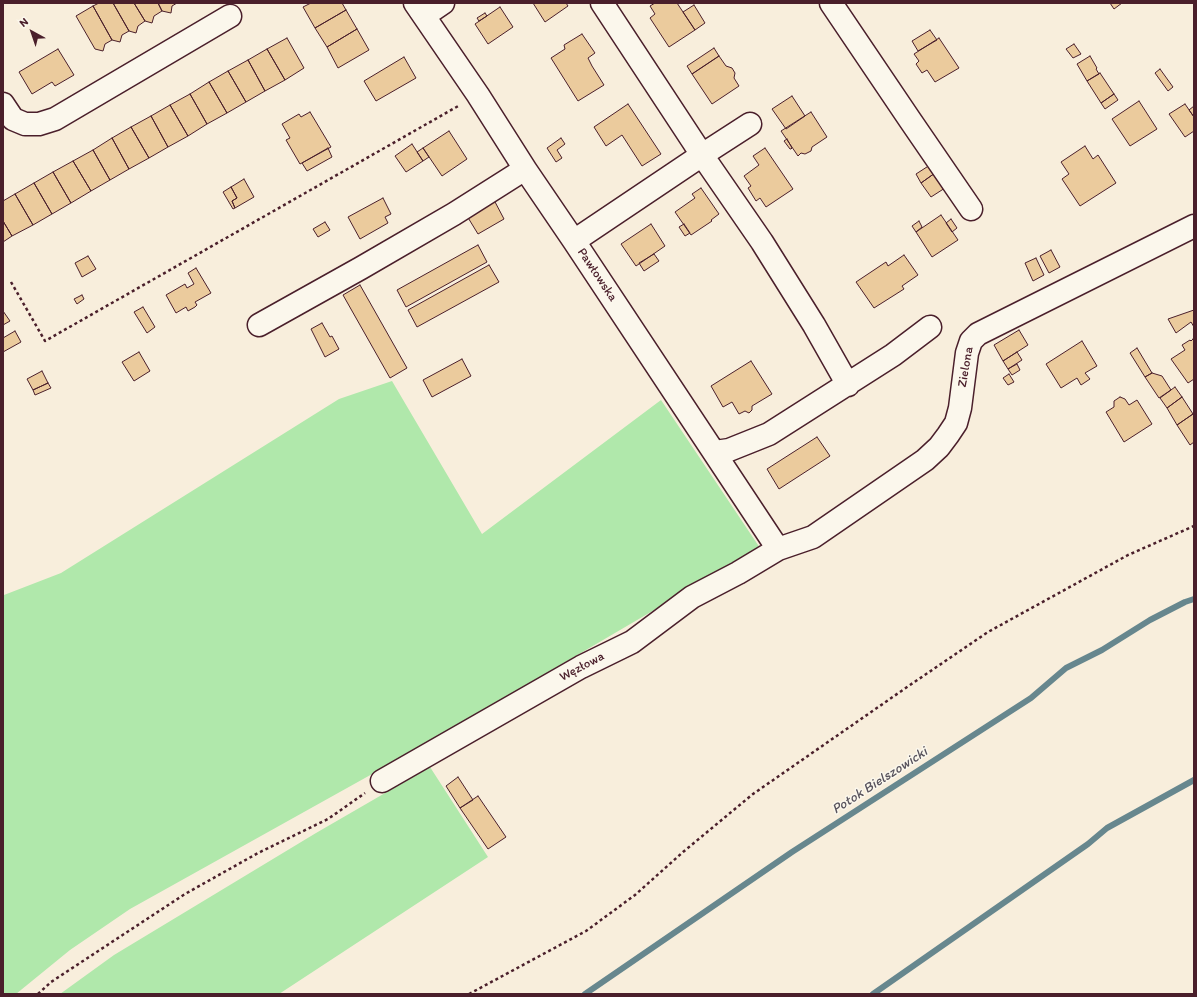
<!DOCTYPE html>
<meta charset="utf-8">
<style>
body{margin:0}
#map{position:relative;width:1197px;height:997px;overflow:hidden;background:#f8eedc;font-family:Itim,sans-serif}
canvas{display:block}
.frame{position:absolute;inset:0;border:4px solid #4a1f2b;pointer-events:none}
.north{position:absolute;left:12px;top:12px;width:40px;height:40px;-webkit-text-stroke:3px #fbf7ec;paint-order:stroke;rotate:320deg;font-size:11px;font-weight:700;line-height:16px;text-align:center;color:#4a1f2b}
.north::after{content:'';display:block;margin:auto;width:14px;height:18px;background:#4a1f2b;clip-path:polygon(50% 0,100% 100%,50% 72%,0 100%)}
</style>
<div id="map">
<canvas width="1197" height="997"></canvas>
<div class="frame"></div>
<div class="north">N</div>
</div>
<script>
const ctx = document.querySelector('canvas').getContext('2d');
ctx.lineJoin = 'round';
function fill(path, color) { ctx.fillStyle = color; ctx.fill(path, 'evenodd'); }
const toPath = rows => new Path2D(rows.map(r => 'M' + r).join(''));
function trace(path, color, width, dash) { ctx.strokeStyle = color; ctx.lineWidth = width; ctx.lineCap = dash ? 'butt' : 'round'; ctx.setLineDash(dash || []); ctx.stroke(path); }
function write(font, color, halo, rows, align = 'center') {
  ctx.font = font + ' Itim,sans-serif'; ctx.lineWidth = 3; ctx.setLineDash([]); ctx.textBaseline = 'middle'; ctx.strokeStyle = halo; ctx.fillStyle = color; for (const [text, x, y, turn = 0] of rows) {
    ctx.save(); ctx.translate(x, y); ctx.rotate((+turn || 0) * Math.PI / 180); ctx.textAlign = isNaN(turn) ? turn : align; if (halo) ctx.strokeText(text, 0, 0); ctx.fillText(text, 0, 0); ctx.restore();
  }
}
fill(toPath([
 [392,381,482,534,661,400,760,548,417,749,130,909,70,950,16,994,3,994,3,589,4,595,61,573,339,399],
 [430,767,488,857,279,994,60,994,114,955,316,833]
]), '#b0e8ab');
trace(toPath([
 [585,994,792,852,1031,698,1066,668,1102,650,1150,620,1185,602,1194,599],
 [873,994,1088,844,1107,828,1194,780]
]), '#67878e', 6);
const building = toPath([
 [99,3,113,3,129,31,122,35,120,42,112,40,93,6,99,3],
 [113,3,134,3,145,21,138,26,136,33,129,31,113,3],
 [134,3,158,3,162,11,154,16,152,23,145,21,134,3],
 [158,3,177,3,172,6,171,13,162,11,158,3],
 [311,3,342,3,346,10,315,28,303,7,311,3],
 [533,3,566,3,568,6,545,22,533,3],
 [655,3,677,3,695,30,669,47,650,18,655,14,650,6,655,3],
 [1110,3,1122,3,1114,9,1110,3],
 [694,5,705,23,695,30,683,12,694,5],
 [93,6,112,40,105,44,103,51,95,49,76,16,93,6],
 [500,7,513,27,488,44,475,24,500,7],
 [346,10,357,29,327,47,315,28,346,10],
 [485,13,487,16,479,21,477,18,485,13],
 [357,29,369,50,338,68,327,47,357,29],
 [930,30,937,40,918,51,912,41,930,30],
 [582,34,595,53,588,58,592,66,604,85,578,101,551,58,565,49,564,45,582,34],
 [287,38,304,68,285,80,267,49,287,38],
 [939,38,959,68,935,82,927,70,922,73,916,64,919,61,914,54,939,38],
 [1074,44,1081,54,1073,58,1066,49,1074,44],
 [714,48,719,56,692,74,687,66,714,48],
 [58,49,74,75,55,86,52,82,32,94,19,72,58,49],
 [267,49,285,80,265,91,248,60,267,49],
 [719,56,726,66,732,68,735,73,734,78,739,86,712,104,692,74,719,56],
 [1090,56,1097,68,1096,69,1099,74,1087,81,1077,64,1090,56],
 [404,57,416,78,376,101,364,81,404,57],
 [248,60,265,91,246,102,228,71,248,60],
 [1160,69,1173,87,1168,91,1155,73,1160,69],
 [228,71,246,102,227,113,209,82,228,71],
 [1100,73,1114,94,1101,103,1087,81,1100,73],
 [209,82,227,113,207,124,190,94,209,82],
 [190,94,207,124,188,136,170,105,190,94],
 [1114,94,1118,100,1105,109,1101,103,1114,94],
 [792,96,805,116,786,129,772,109,792,96],
 [1139,101,1157,129,1130,146,1112,119,1139,101],
 [628,104,661,154,642,166,622,135,606,146,594,127,628,104],
 [1185,104,1194,117,1194,131,1185,137,1169,114,1185,104],
 [170,105,188,136,168,147,151,116,170,105],
 [1194,106,1194,117,1189,110,1194,106],
 [310,112,331,147,300,164,286,140,290,138,282,124,299,114,301,117,310,112],
 [811,112,827,137,812,147,811,151,805,154,801,153,798,156,781,131,811,112],
 [151,116,168,147,149,158,131,127,151,116],
 [131,127,149,158,129,169,112,138,131,127],
 [449,131,467,159,442,176,423,148,449,131],
 [112,138,129,169,110,180,93,150,112,138],
 [561,138,565,144,557,150,562,158,556,162,547,148,561,138],
 [787,139,792,148,791,149,790,149,784,141,787,139],
 [412,144,423,161,406,172,395,156,412,144],
 [1085,146,1093,159,1098,155,1116,183,1080,206,1062,179,1069,174,1061,162,1085,146],
 [328,148,332,157,307,171,302,163,328,148],
 [423,148,429,157,423,161,417,152,423,148],
 [765,148,793,189,766,207,760,198,756,201,748,188,751,186,744,176,759,165,753,156,765,148],
 [93,150,110,180,91,191,73,161,93,150],
 [73,161,91,191,71,203,53,172,73,161],
 [930,165,935,173,921,183,916,174,930,165],
 [53,172,71,203,52,214,34,183,53,172],
 [935,173,945,188,931,197,921,183,935,173],
 [244,179,254,197,235,208,232,201,237,198,231,187,244,179],
 [34,183,52,214,33,225,15,194,34,183],
 [231,187,237,198,232,201,235,208,233,209,223,192,231,187],
 [701,188,719,214,711,220,712,221,691,235,675,212,695,198,692,194,701,188],
 [15,194,33,225,12,236,3,221,3,201,15,194],
 [383,198,391,214,385,217,388,223,360,239,348,217,383,198],
 [494,200,504,219,478,234,467,216,494,200],
 [941,215,958,240,932,257,916,232,941,215],
 [951,219,957,228,952,232,946,223,951,219],
 [3,221,12,236,3,242,3,221],
 [919,221,922,227,916,232,912,226,919,221],
 [325,222,330,230,318,237,313,229,325,222],
 [651,224,665,246,636,266,621,244,651,224],
 [684,224,690,233,685,236,679,227,684,224],
 [478,245,487,262,406,307,397,290,478,245],
 [1051,250,1060,267,1049,273,1040,256,1051,250],
 [654,254,659,261,644,271,639,263,654,254],
 [904,255,918,275,902,286,904,289,874,308,856,282,886,262,888,266,904,255],
 [88,256,96,269,82,277,75,263,88,256],
 [1036,258,1044,275,1033,281,1025,263,1036,258],
 [489,265,499,282,417,327,408,310,489,265],
 [196,268,211,293,195,302,197,305,195,307,188,311,186,307,176,313,166,295,185,284,187,288,194,284,188,273,196,268],
 [360,285,407,368,390,378,343,295,360,285],
 [82,295,84,299,77,304,74,299,82,295],
 [143,307,155,327,147,333,134,312,143,307],
 [1194,310,1194,327,1191,322,1176,333,1168,319,1194,310],
 [3,311,10,321,3,325,3,311],
 [322,323,330,337,332,336,339,349,325,357,311,329,322,323],
 [1019,330,1028,345,1003,361,994,345,1019,330],
 [15,331,21,342,3,352,3,338,15,331],
 [1193,339,1194,341,1194,379,1188,383,1171,359,1185,350,1182,345,1190,340,1191,341,1193,339],
 [1082,341,1097,366,1085,373,1090,379,1081,385,1077,378,1061,388,1046,364,1082,341],
 [1137,348,1152,373,1145,377,1130,353,1137,348],
 [139,352,150,371,134,381,122,362,139,352],
 [1017,352,1022,360,1008,369,1003,361,1017,352],
 [462,359,471,376,432,397,423,380,462,359],
 [751,361,772,394,752,406,752,410,749,413,745,411,739,414,732,402,723,407,711,386,751,361],
 [1017,364,1020,370,1012,375,1008,369,1017,364],
 [42,371,48,383,33,390,27,379,42,371],
 [1152,373,1162,376,1171,390,1159,398,1145,377,1152,373],
 [1009,374,1014,382,1008,385,1003,378,1009,374],
 [48,383,51,388,35,395,33,390,48,383],
 [1175,387,1182,397,1167,408,1160,398,1175,387],
 [1120,397,1125,399,1129,405,1137,400,1152,424,1124,442,1106,412,1114,407,1114,401,1120,397],
 [1182,397,1193,414,1177,425,1167,408,1182,397],
 [1193,414,1194,416,1194,442,1190,445,1177,425,1193,414],
 [817,437,830,456,779,489,767,469,817,437],
 [458,777,473,800,460,808,446,786,458,777],
 [478,796,506,837,488,849,460,808,478,796]
]);
fill(building, '#ebcb9d');
trace(building, '#4a1f2b', 1);
const minor = toPath([
 [415,3,478,95,525,169,574,241,778,549],
 [831,3,910,120,971,209],
 [424,16,443,3],
 [3,104,13,119,25,124,39,124,55,119,230,16],
 [750,124,702,155,762,242,814,325,848,385],
 [574,241,702,155,602,3],
 [259,325,361,268,454,214,525,169],
 [715,452,729,450,769,434,893,355,930,327],
 [382,781,581,667,632,642,692,597,738,573,778,549,813,537,925,460,939,447,948,435,956,423,960,408,967,353,971,341,978,334,1194,226]
]);
trace(minor, '#4a1f2b', 25);
trace(toPath([
 [11,282,45,341,460,105],
 [38,994,51,982,185,894,258,853,328,819,365,793],
 [469,994,586,931,635,895,683,852,753,794,910,685,988,632,1128,555,1194,526]
]), '#4a1f2b', 2.5, [3, 3]);
trace(minor, '#fbf7ec', 22);
write('13px', '#4a1f2b', '#fbf7ec', [
 ["Pawłowska",597,275,56],
 ["Zielona",966,367,-80],
 ["Węzłowa",582,667,-28]
]);
write('italic 14px', '#58535d', '#fbf7ec', [
 ["Potok Bielszowicki",880,781,-33]
]);
</script>
